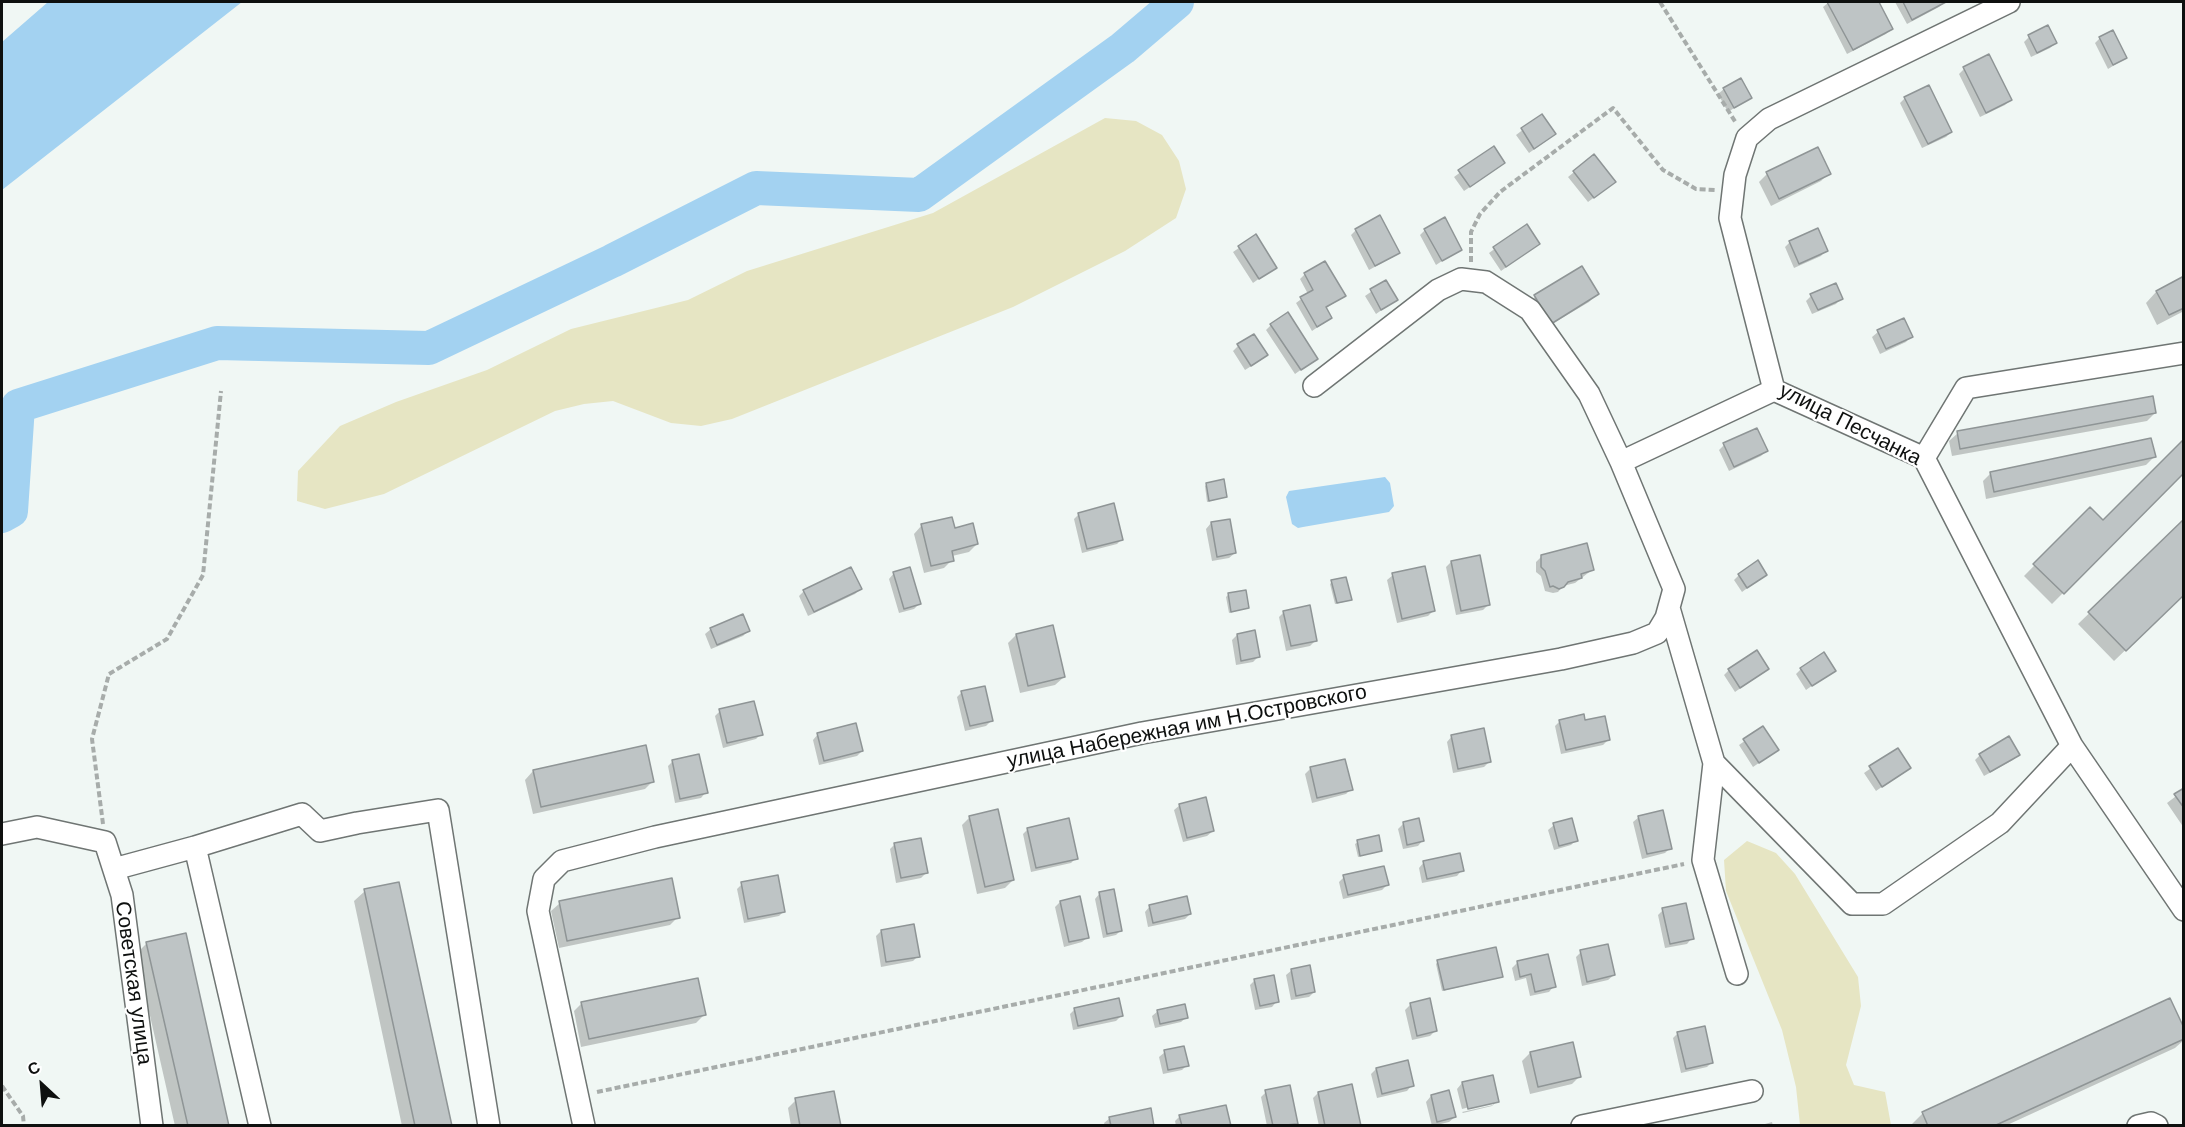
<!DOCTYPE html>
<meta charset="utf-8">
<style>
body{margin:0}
#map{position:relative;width:2185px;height:1127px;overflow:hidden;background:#f0f7f4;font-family:Arial,sans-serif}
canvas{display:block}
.frame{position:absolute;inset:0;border:3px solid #0e100f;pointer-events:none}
.north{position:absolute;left:12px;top:1055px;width:60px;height:60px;-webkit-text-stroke:4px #fff;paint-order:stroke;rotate:334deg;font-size:16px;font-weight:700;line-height:24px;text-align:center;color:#0e100f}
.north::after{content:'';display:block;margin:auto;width:21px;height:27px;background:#0e100f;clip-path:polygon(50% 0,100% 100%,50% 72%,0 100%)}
</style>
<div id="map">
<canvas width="2185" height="1127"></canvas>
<div class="frame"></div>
<div class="north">С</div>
</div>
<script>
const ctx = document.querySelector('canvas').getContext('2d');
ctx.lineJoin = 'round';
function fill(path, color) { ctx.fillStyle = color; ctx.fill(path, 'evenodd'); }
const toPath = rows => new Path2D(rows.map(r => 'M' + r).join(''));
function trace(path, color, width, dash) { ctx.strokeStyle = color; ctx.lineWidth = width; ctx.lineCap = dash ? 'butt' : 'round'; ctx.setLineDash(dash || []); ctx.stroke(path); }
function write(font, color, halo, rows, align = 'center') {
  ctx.font = font + ' Arial,sans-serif'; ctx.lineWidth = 4.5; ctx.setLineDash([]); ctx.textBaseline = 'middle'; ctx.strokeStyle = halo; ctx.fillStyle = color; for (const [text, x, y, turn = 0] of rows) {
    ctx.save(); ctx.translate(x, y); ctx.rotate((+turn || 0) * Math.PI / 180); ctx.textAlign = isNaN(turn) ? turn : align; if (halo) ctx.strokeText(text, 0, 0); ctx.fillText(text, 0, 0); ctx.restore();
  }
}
fill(toPath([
 [1105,118,1136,121,1162,135,1179,161,1186,189,1176,218,1125,251,1013,307,732,419,701,426,671,423,613,401,584,404,555,411,384,494,325,509,297,501,298,471,340,426,396,402,487,370,571,329,688,300,747,271,933,213],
 [1747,841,1776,853,1795,874,1858,977,1861,1006,1846,1065,1854,1085,1885,1092,1891,1125,1800,1125,1796,1087,1782,1030,1726,891,1724,860]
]), '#e6e5c3');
fill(toPath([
 [48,2,242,2,2,190,2,42],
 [1385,477,1390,483,1394,506,1389,512,1303,527,1298,528,1292,524,1286,497,1289,491]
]), '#a3d2f1');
fill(toPath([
 [1829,2,1877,2,1891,28,1886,34,1847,54,1823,7],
 [1895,2,1944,2,1939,7,1907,24],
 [2048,27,2056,43,2050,48,2031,57,2024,42,2029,37],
 [2100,38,2126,58,2108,69,2095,43],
 [1964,69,2010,100,2005,105,1980,117,1959,74],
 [1724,89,1750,98,1728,112,1718,94],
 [1905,98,1951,132,1946,137,1922,148,1900,103],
 [1541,116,1549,139,1529,153,1516,135],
 [1493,148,1498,168,1464,191,1454,177],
 [1817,149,1829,173,1821,181,1771,206,1759,182,1767,174],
 [1594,156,1608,187,1588,202,1568,177],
 [1526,226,1538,244,1501,271,1489,253],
 [1356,230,1398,252,1393,257,1369,270,1351,235],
 [1425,230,1460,249,1436,265,1420,235],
 [1255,237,1275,267,1253,283,1233,252],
 [1790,242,1826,250,1821,256,1794,268,1785,247],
 [1581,268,1597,294,1589,302,1542,330,1527,305,1535,297],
 [1305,274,1344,296,1325,309,1331,318,1312,331,1296,303,1308,294,1300,279],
 [2184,277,2184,311,2157,325,2146,303,2156,292],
 [1385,282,1396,300,1376,314,1365,296],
 [1811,296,1841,298,1836,304,1812,314,1806,301],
 [1903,320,1911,336,1906,342,1880,354,1872,337,1878,332],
 [1271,325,1316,359,1295,374,1266,330],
 [1238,346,1261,360,1245,370,1233,351],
 [2155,413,2147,421,1952,456,1949,441,1958,433],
 [1724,445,1766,451,1761,456,1729,471,1719,450],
 [2154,457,2146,465,1986,499,1983,481,1991,473],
 [2184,471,2052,604,2024,576,2090,509,2103,522],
 [1207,484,1225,497,1207,502,1205,486],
 [1079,514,1122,539,1117,544,1082,553,1074,519],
 [2184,522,2184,594,2114,661,2078,624],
 [1211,523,1235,553,1229,558,1212,561,1206,529],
 [922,525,954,529,977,544,969,552,952,556,952,560,944,568,924,573,914,534],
 [1542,556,1592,570,1575,583,1563,586,1558,592,1553,593,1545,591,1541,576,1536,572,1536,562],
 [1451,562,1489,604,1483,610,1456,615,1446,567],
 [894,573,919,604,914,609,899,613,889,579],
 [1393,575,1433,611,1428,616,1397,623,1387,580],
 [1739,575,1765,575,1742,592,1734,580],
 [1332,582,1350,599,1348,601,1335,604,1330,584],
 [860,589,855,594,808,616,799,596,804,591],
 [1228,595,1247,608,1229,613,1226,597],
 [1284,612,1316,640,1310,646,1286,651,1279,617],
 [1052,627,1064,677,1055,685,1020,693,1008,643,1016,635],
 [711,629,748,631,743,636,711,649,705,634],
 [1237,635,1258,657,1253,662,1236,665,1232,640],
 [1801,669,1834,670,1806,690,1796,674],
 [1729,670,1762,673,1735,692,1724,675],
 [962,692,991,721,986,726,965,731,957,697],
 [720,711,761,734,756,739,723,748,715,716],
 [1560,721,1584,722,1608,740,1603,745,1561,754,1555,726],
 [1763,728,1772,754,1753,767,1739,745],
 [818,734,862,751,857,756,819,765,813,740],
 [1452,736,1489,762,1484,767,1453,773,1447,742],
 [1897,750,1909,768,1876,791,1864,773],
 [2018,754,2013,760,1984,776,1975,760,1980,755],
 [673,761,706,792,701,798,675,803,668,766],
 [1344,761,1351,789,1346,794,1312,803,1305,774,1310,769],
 [533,771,653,781,645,789,533,814,525,780],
 [2184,790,2184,828,2167,803],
 [1180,805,1213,831,1207,836,1183,842,1174,810],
 [970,817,1013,880,1005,888,977,894,962,825],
 [1639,817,1670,848,1665,853,1642,859,1633,822],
 [1403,824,1423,840,1418,846,1403,849,1398,829],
 [1554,825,1576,840,1571,845,1554,850,1548,830],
 [1028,829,1076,858,1071,863,1031,872,1023,834],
 [1358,842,1381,850,1358,857,1355,844],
 [895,844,926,873,921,878,896,883,890,849],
 [1424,862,1462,870,1457,876,1422,883,1419,868],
 [1344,877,1387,885,1382,890,1343,899,1339,882],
 [742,884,784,911,779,916,744,923,737,889],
 [365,891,450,1126,402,1126,354,901],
 [1100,893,1121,930,1116,935,1103,938,1095,899],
 [1060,902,1088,937,1082,942,1064,947,1055,907],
 [560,903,678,917,670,925,559,948,551,911],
 [1150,906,1190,914,1185,919,1148,927,1145,912],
 [1663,910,1692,938,1687,944,1665,948,1658,915],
 [881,931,918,956,913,961,881,967,876,936],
 [147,943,228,1126,175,1126,136,954],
 [1581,952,1614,975,1608,980,1582,986,1576,957],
 [1547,956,1554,986,1549,992,1530,996,1526,978,1515,981,1512,968,1517,963],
 [1438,961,1501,976,1499,978,1442,991,1436,964],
 [1292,970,1314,992,1309,997,1291,1000,1286,975],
 [1255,980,1277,1001,1272,1007,1255,1010,1250,985],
 [1429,1000,1435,1031,1430,1036,1412,1040,1405,1010,1410,1005],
 [582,1003,704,1015,696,1023,581,1047,574,1011],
 [1075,1009,1121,1016,1116,1021,1073,1030,1070,1014],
 [1158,1011,1187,1017,1181,1022,1155,1028,1152,1016],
 [2184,1032,2184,1040,2175,1048,2005,1126,1913,1126,1912,1124,1923,1113],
 [1678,1033,1712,1062,1707,1067,1681,1073,1673,1038],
 [1165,1052,1187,1065,1182,1070,1163,1074,1159,1057],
 [1530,1053,1580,1076,1572,1084,1530,1094,1522,1061],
 [1376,1069,1412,1085,1407,1091,1377,1098,1371,1074],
 [1462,1083,1497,1101,1492,1106,1463,1113,1462,1112,1493,1105,1493,1101,1462,1109,1457,1089],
 [1266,1092,1297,1123,1295,1126,1267,1126,1261,1097],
 [1318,1093,1359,1126,1319,1126,1313,1098],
 [1431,1096,1455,1117,1449,1122,1432,1126,1426,1102],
 [796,1100,839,1126,791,1126,788,1108],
 [1180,1116,1229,1126,1176,1126,1175,1121],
 [1110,1118,1153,1126,1105,1126,1104,1123],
 [1772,1122,1773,1126,1758,1126]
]), '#0003');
trace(toPath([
 [2,516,11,511,18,406,217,343,429,348,612,261,756,188,919,195,1123,48,1177,2]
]), '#a3d2f1', 34);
const building = toPath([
 [1827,2,1879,2,1893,29,1853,50,1827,2],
 [1903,2,1946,2,1912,20,1903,2],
 [2048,25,2057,43,2037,53,2028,35,2048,25],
 [2113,30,2127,58,2113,65,2099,37,2113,30],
 [1989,54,2012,100,1986,113,1963,67,1989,54],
 [1741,78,1752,98,1734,108,1723,88,1741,78],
 [1929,85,1952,132,1928,144,1904,97,1929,85],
 [1542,114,1556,134,1534,149,1521,128,1542,114],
 [1494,146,1505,163,1470,187,1458,170,1494,146],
 [1818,147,1831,174,1779,199,1766,172,1818,147],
 [1594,154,1616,182,1594,198,1573,171,1594,154],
 [1380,215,1400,253,1375,266,1355,229,1380,215],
 [1445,217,1462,250,1442,261,1424,229,1445,217],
 [1527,224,1540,244,1506,267,1493,247,1527,224],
 [1818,228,1828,251,1799,264,1789,241,1818,228],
 [1256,234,1277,268,1259,279,1238,246,1256,234],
 [1325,261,1346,296,1326,307,1332,318,1317,327,1300,297,1313,290,1304,273,1325,261],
 [1582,266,1599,294,1551,324,1534,295,1582,266],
 [2184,276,2184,308,2169,315,2156,291,2184,276],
 [1386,280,1398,300,1381,310,1370,289,1386,280],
 [1836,283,1843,299,1818,310,1810,294,1836,283],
 [1288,312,1318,359,1301,370,1270,324,1288,312],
 [1904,318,1913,337,1886,349,1877,330,1904,318],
 [1254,334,1268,355,1251,366,1237,344,1254,334],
 [2153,396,2156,413,1960,449,1957,431,2153,396],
 [1757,428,1768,451,1734,467,1723,443,1757,428],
 [2151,438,2156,457,1994,492,1990,472,2151,438],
 [2184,439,2184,473,2064,594,2033,564,2090,507,2103,520,2184,439],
 [1224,479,1227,497,1209,501,1206,483,1224,479],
 [1114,503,1123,540,1087,549,1078,513,1114,503],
 [952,517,955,528,973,523,978,544,952,551,954,561,931,566,921,524,952,517],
 [1230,519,1236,553,1217,557,1211,522,1230,519],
 [2184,519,2184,595,2126,651,2088,612,2184,519],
 [1587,543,1594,570,1581,574,1582,578,1568,582,1564,587,1559,589,1553,586,1550,587,1545,571,1541,567,1541,555,1587,543],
 [1480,555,1490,605,1461,611,1451,561,1480,555],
 [1758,560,1767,575,1747,588,1738,574,1758,560],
 [1425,566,1435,611,1402,619,1392,573,1425,566],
 [851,567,862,589,814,612,803,590,851,567],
 [910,567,921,604,904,609,893,572,910,567],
 [1346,577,1352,600,1337,603,1331,580,1346,577],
 [1246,590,1249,608,1231,612,1228,593,1246,590],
 [1310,605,1317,641,1291,646,1283,611,1310,605],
 [743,614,750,631,717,645,710,628,743,614],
 [1053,625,1065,677,1028,686,1016,634,1053,625],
 [1255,630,1260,657,1241,661,1237,634,1255,630],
 [1757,650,1769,669,1740,688,1728,669,1757,650],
 [1824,652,1836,671,1812,686,1800,668,1824,652],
 [985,686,993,721,970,726,961,691,985,686],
 [754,701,763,735,727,743,719,709,754,701],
 [1584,714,1585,720,1605,716,1610,740,1566,750,1559,720,1584,714],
 [856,723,863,751,824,761,817,733,856,723],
 [1763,726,1779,750,1759,763,1743,739,1763,726],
 [1484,728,1491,762,1458,769,1451,735,1484,728],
 [2009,736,2020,755,1990,772,1979,754,2009,736],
 [646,745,654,782,541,807,533,770,646,745],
 [1898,748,1911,768,1882,787,1869,766,1898,748],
 [699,754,708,793,680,799,672,760,699,754],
 [1345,759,1353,790,1317,798,1310,767,1345,759],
 [2184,788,2184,808,2174,794,2184,788],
 [1206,797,1214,831,1187,838,1179,804,1206,797],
 [998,809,1014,880,985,887,969,816,998,809],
 [1663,810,1672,849,1647,854,1638,816,1663,810],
 [1069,818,1078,859,1036,868,1027,828,1069,818],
 [1419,818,1424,841,1407,845,1403,822,1419,818],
 [1572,818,1578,841,1559,846,1553,823,1572,818],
 [1379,835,1382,851,1360,856,1357,840,1379,835],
 [921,838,928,873,901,878,894,843,921,838],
 [1460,853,1464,871,1427,879,1423,861,1460,853],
 [1384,866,1389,885,1348,895,1343,875,1384,866],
 [778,875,785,912,748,919,741,882,778,875],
 [672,878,680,918,567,941,559,901,672,878],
 [399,882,452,1126,415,1126,364,889,399,882],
 [1114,889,1122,931,1107,934,1099,892,1114,889],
 [1080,896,1089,938,1069,942,1060,901,1080,896],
 [1187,896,1191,914,1153,923,1149,905,1187,896],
 [1686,903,1694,939,1670,944,1662,908,1686,903],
 [914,924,920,957,886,962,881,930,914,924],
 [186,933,229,1126,188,1126,146,942,186,933],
 [1608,944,1615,975,1587,982,1580,950,1608,944],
 [1496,947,1503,977,1444,990,1437,960,1496,947],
 [1548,954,1556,987,1535,992,1531,974,1520,977,1517,961,1548,954],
 [1310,965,1315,992,1296,996,1291,969,1310,965],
 [1274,975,1279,1002,1260,1006,1254,979,1274,975],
 [698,978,706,1015,589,1039,581,1002,698,978],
 [1119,998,1123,1016,1078,1026,1074,1008,1119,998],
 [1430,998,1437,1031,1417,1036,1410,1003,1430,998],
 [2170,998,2184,1028,2184,1039,1994,1126,1928,1126,1922,1112,2170,998],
 [1185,1004,1188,1018,1160,1024,1157,1010,1185,1004],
 [1705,1026,1713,1063,1686,1069,1677,1032,1705,1026],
 [1573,1042,1581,1077,1538,1087,1530,1052,1573,1042],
 [1184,1046,1189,1066,1168,1070,1164,1050,1184,1046],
 [1408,1060,1414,1086,1382,1094,1376,1068,1408,1060],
 [1493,1075,1499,1102,1468,1109,1462,1082,1493,1075],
 [1352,1084,1361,1126,1325,1126,1318,1092,1352,1084],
 [1290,1085,1298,1124,1273,1126,1265,1090,1290,1085],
 [1449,1090,1456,1117,1437,1122,1431,1095,1449,1090],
 [834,1091,841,1126,800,1126,795,1098,834,1091],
 [1226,1105,1231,1126,1182,1126,1179,1115,1226,1105],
 [1151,1108,1154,1126,1111,1126,1109,1117,1151,1108]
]);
fill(building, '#bec4c5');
trace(building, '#8f9596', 1.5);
const minor = toPath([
 [2009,2,1769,119,1747,138,1735,175,1730,218,1774,390,1924,458,2072,746,2184,910],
 [1924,458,1966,388,2184,353],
 [1621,462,1774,390],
 [1669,608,1714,763,1703,860,1737,974],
 [1714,763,1852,904,1883,904,2000,823,2072,746],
 [2,834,37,827,105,842,122,895,152,1126],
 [195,847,260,1126],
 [114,869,195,847,302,814,320,831,357,823,438,810,489,1126],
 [584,1126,538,911,544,879,562,861,655,837,1142,733,1561,659,1633,643,1657,633,1666,618,1674,589,1621,462,1589,394,1530,310,1486,282,1461,279,1438,290,1314,386],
 [1582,1126,1752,1091],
 [2138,1126,2151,1123,2157,1126]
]);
trace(minor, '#6f7573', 24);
trace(toPath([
 [1660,2,1736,123],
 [1471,262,1471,232,1480,214,1500,192,1613,108,1663,170,1696,189,1716,190],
 [103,824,92,739,109,674,167,639,203,575,221,391],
 [2,1086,23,1116,24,1126],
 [597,1092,1684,864]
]), '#a7acaa', 4, [6, 3]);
trace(minor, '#fff', 21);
write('21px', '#0e100f', '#fff', [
 ["улица Песчанка",1850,425,27],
 ["улица Набережная им Н.Островского",1187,727,-11],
 ["Советская улица",133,983,82]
]);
</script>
